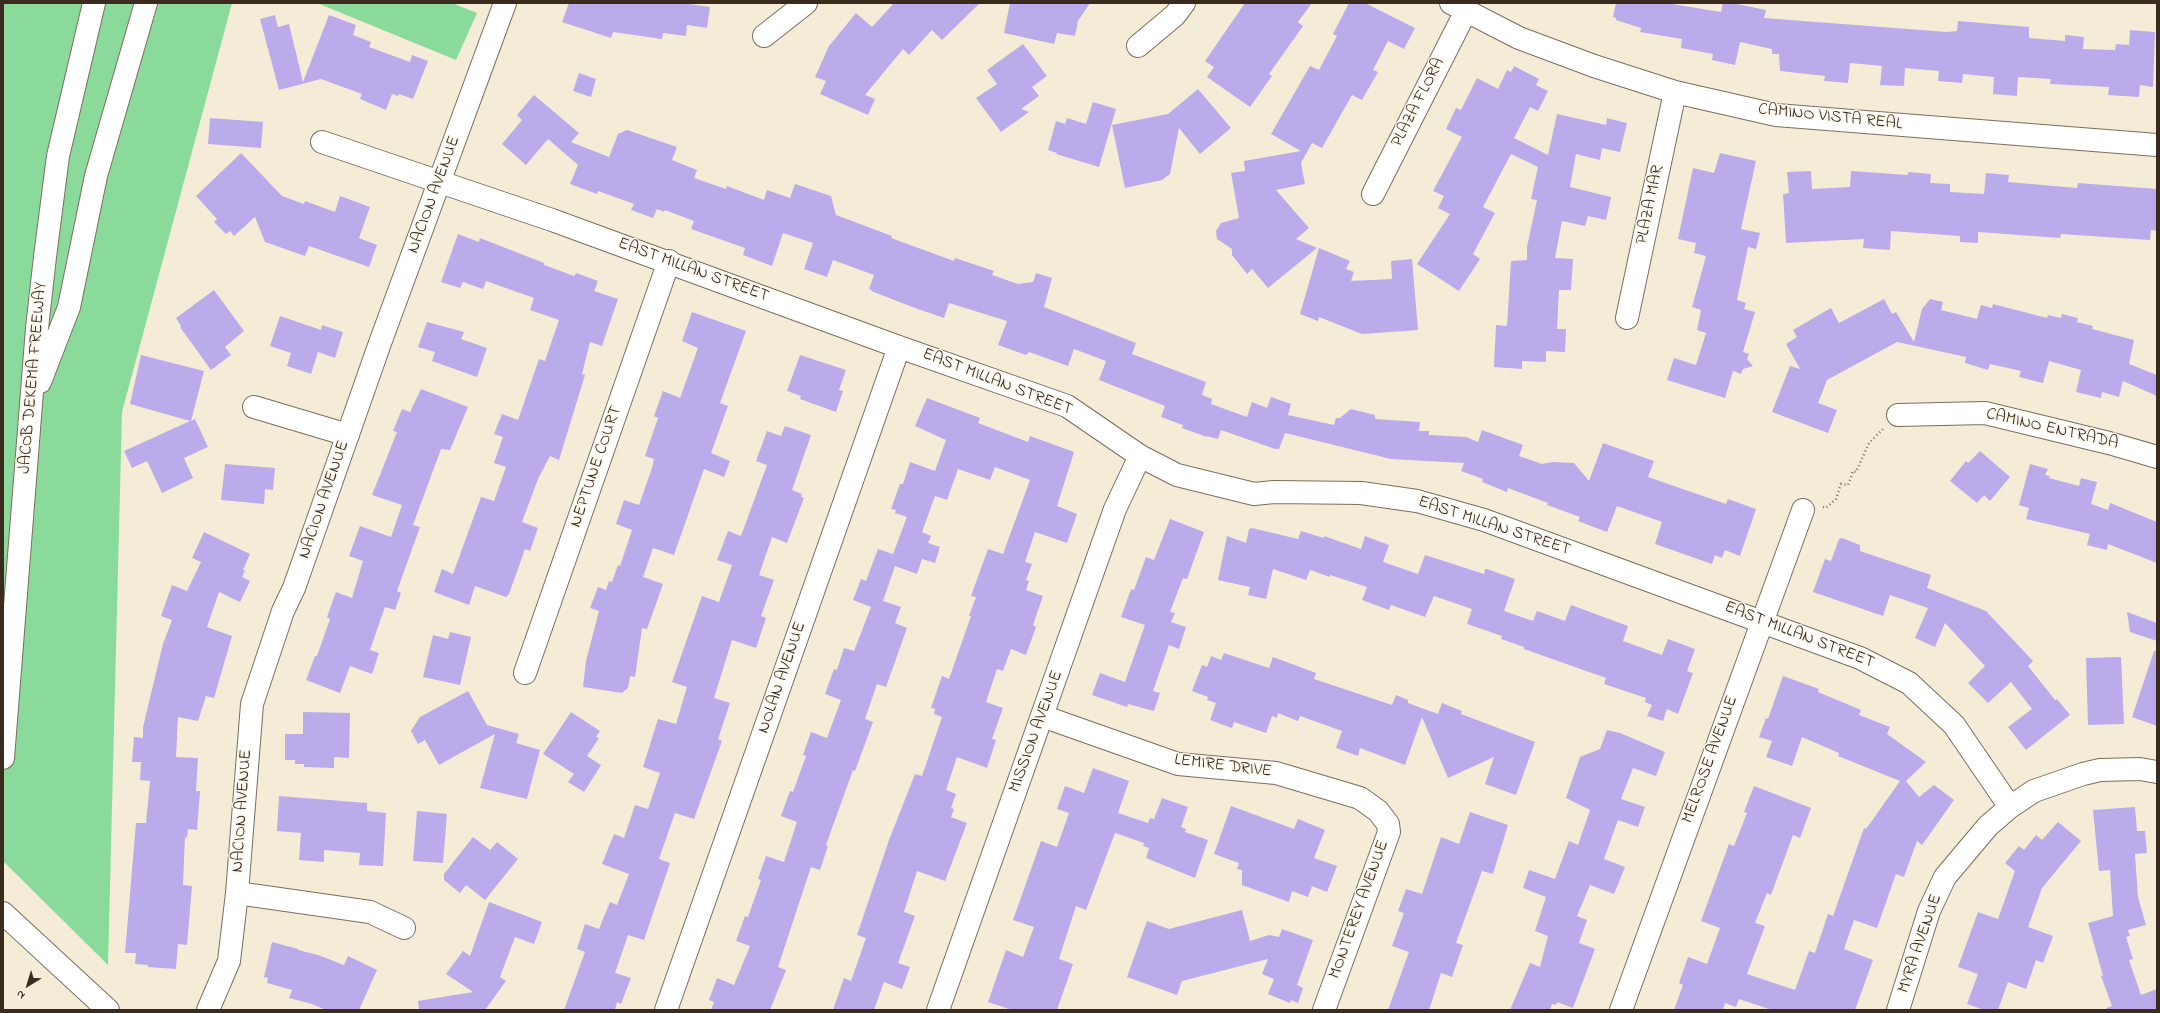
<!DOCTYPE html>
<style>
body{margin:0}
#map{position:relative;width:2160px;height:1013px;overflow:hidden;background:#f5ecd7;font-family:"Indie Flower",sans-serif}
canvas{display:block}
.frame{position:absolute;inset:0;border:4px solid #3b2a1e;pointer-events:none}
.north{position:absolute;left:8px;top:965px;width:40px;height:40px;-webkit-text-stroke:3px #fbf7ec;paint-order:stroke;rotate:218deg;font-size:11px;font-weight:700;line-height:16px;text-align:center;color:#3b2a1e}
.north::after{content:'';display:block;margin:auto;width:14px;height:18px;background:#3b2a1e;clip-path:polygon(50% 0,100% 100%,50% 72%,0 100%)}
</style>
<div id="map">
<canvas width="2160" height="1013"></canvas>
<div class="frame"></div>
<div class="north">N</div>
</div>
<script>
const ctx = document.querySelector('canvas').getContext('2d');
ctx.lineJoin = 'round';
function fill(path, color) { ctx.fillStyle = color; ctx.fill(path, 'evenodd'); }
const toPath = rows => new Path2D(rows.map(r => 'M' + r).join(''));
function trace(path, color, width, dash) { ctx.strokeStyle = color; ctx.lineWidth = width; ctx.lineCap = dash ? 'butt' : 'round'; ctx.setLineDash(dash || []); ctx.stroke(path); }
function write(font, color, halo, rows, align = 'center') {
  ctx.font = font + ' "Indie Flower",sans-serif'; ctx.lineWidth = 3; ctx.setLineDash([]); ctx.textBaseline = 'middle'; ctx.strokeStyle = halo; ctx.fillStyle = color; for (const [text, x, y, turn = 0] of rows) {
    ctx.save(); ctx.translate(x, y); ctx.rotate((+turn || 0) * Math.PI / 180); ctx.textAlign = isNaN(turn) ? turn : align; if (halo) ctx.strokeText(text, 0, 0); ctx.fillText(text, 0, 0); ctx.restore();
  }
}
fill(toPath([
 [3,3,232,3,122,412,108,965,3,861],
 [317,3,452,3,477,13,456,60]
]), '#8adb9b');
fill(toPath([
 [569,3,682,3,710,7,707,28,687,25,686,36,663,33,662,39,613,32,611,38,562,22],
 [894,3,980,3,942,40,932,30,909,55,903,49,865,95,875,99,868,115,820,94,826,81,815,77,829,46,856,13,872,27],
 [1010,3,1090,3,1078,21,1075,36,1057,33,1054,44,1004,33],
 [1245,3,1312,3,1298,22,1303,26,1269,74,1272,76,1250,107,1207,77,1214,67,1205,61],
 [1349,3,1365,3,1415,28,1404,49,1388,41,1373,70,1378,72,1362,100,1352,95,1322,148,1312,143,1301,163,1305,184,1276,190,1309,228,1296,239,1317,248,1268,288,1252,269,1247,274,1232,255,1232,249,1217,239,1216,231,1221,223,1239,218,1231,173,1245,171,1244,161,1301,151,1271,134,1310,66,1319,70,1337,36,1333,34],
 [1616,3,1666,3,1721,12,1723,3,1732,3,1766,10,1764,18,1947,32,1957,31,1958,21,2029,27,2029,38,2065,41,2065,35,2084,37,2083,49,2115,50,2116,44,2129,45,2130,30,2155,32,2153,87,2140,85,2139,97,2108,95,2109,87,2050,84,2051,79,2018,77,2017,96,1993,94,1994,77,1963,74,1962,83,1938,81,1939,71,1905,68,1904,86,1880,85,1882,66,1850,63,1848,83,1824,81,1825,76,1780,71,1779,54,1772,54,1772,49,1740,42,1735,65,1712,60,1713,54,1681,48,1682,39,1640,32,1641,28,1616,20,1616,18,1613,17],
 [275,15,278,27,289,24,303,82,329,15,356,25,353,35,371,42,369,47,410,62,412,55,428,61,413,99,399,94,398,96,392,94,386,110,360,99,362,94,321,79,279,90,260,19],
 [1023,44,1047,76,1032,87,1039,96,1021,109,1029,112,1001,132,976,98,997,84,987,70],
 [1514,66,1539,79,1536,85,1548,91,1538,111,1530,107,1514,138,1548,155,1557,114,1606,125,1607,118,1627,123,1620,152,1602,148,1600,160,1576,154,1570,187,1611,197,1606,220,1588,216,1585,226,1562,221,1555,258,1573,259,1571,290,1559,290,1557,329,1566,329,1565,352,1546,351,1546,362,1522,361,1522,369,1494,367,1496,325,1507,326,1511,261,1527,260,1527,247,1537,200,1531,199,1538,167,1511,154,1483,207,1495,213,1473,254,1480,259,1459,291,1417,264,1450,214,1438,208,1444,196,1433,191,1462,137,1446,129,1456,108,1461,110,1477,78,1498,89,1507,70,1511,72],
 [579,73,596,79,591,97,573,91],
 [1198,89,1231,128,1200,154,1179,128,1170,174,1162,180,1125,188,1112,125,1168,114],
 [534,95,579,133,571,142,609,157,618,134,627,130,677,147,672,160,697,170,694,178,726,189,727,186,764,200,767,190,790,198,795,184,831,196,836,215,892,236,891,238,954,261,955,258,994,271,992,275,1018,284,1033,282,1036,273,1052,278,1044,307,1136,343,1132,354,1206,382,1202,395,1212,399,1211,404,1247,417,1252,402,1267,408,1271,397,1291,404,1288,415,1334,425,1336,418,1340,418,1351,409,1375,415,1375,419,1420,422,1419,431,1429,431,1429,435,1466,437,1478,442,1482,430,1523,445,1519,456,1542,464,1552,462,1574,463,1589,481,1603,443,1654,461,1648,477,1726,504,1728,499,1756,509,1740,556,1725,550,1722,558,1715,555,1712,564,1655,544,1662,522,1617,506,1607,532,1578,521,1580,517,1547,505,1548,503,1508,488,1507,492,1482,482,1483,479,1461,471,1464,463,1391,459,1285,433,1279,449,1275,449,1221,430,1218,439,1207,436,1207,437,1182,428,1183,425,1161,417,1165,406,1099,380,1106,361,1074,349,1068,366,1029,352,1026,355,998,345,1007,321,949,303,944,318,915,308,871,291,872,290,869,289,874,275,833,260,827,277,804,269,813,243,783,233,772,266,743,255,745,248,691,229,694,221,665,210,664,212,657,209,653,218,631,210,634,204,598,191,597,194,570,184,578,165,548,139,526,165,502,144,522,120,517,115],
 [1093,102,1116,109,1099,167,1056,154,1057,153,1048,150,1056,121,1065,124,1067,118,1086,124],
 [210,118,263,122,261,148,208,144],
 [241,153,282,196,304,204,305,201,335,212,340,196,370,207,359,238,377,245,369,267,309,246,305,256,265,242,255,217,234,236,230,231,226,234,214,222,217,219,196,196],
 [1720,153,1756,161,1741,229,1760,233,1756,249,1748,247,1737,300,1746,303,1744,309,1755,312,1743,352,1749,354,1747,359,1753,366,1743,369,1741,374,1733,371,1725,398,1667,380,1674,358,1696,365,1706,333,1697,330,1701,310,1692,307,1706,256,1694,253,1696,243,1678,239,1693,168,1714,173],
 [1811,171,1812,189,1850,187,1851,171,1908,175,1908,172,1931,174,1930,183,1950,184,1950,192,1984,194,1986,173,2009,175,2008,182,2077,188,2078,183,2157,189,2157,231,2151,230,2150,240,2061,234,2060,238,1978,232,1978,243,1960,242,1960,236,1891,231,1890,250,1863,248,1864,239,1786,243,1783,194,1789,193,1787,172],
 [458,234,479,242,480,238,544,263,544,265,574,276,576,273,598,281,594,291,618,299,602,346,590,342,582,374,585,375,559,460,550,456,538,479,522,522,538,528,530,551,525,549,509,594,506,597,475,586,469,605,434,592,442,569,453,574,481,497,494,501,506,467,494,463,503,437,494,434,502,414,518,420,539,359,545,361,559,320,530,310,534,298,486,281,483,289,463,282,460,288,441,282],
 [1319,248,1350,261,1346,269,1354,272,1351,281,1392,279,1391,261,1412,259,1418,330,1362,334,1319,317,1318,321,1300,314],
 [214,290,244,331,225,347,231,355,211,370,180,327,181,326,176,318],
 [1884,299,1892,314,1896,312,1914,342,1922,309,1930,299,1943,302,1941,310,1977,319,1981,305,1992,308,1993,304,2047,318,2048,315,2061,318,2062,314,2078,318,2077,322,2093,326,2092,329,2134,340,2129,364,2157,375,2157,396,2123,381,2119,397,2102,392,2101,398,2076,392,2081,370,2049,361,2043,383,2019,377,2021,371,1990,364,1988,370,1965,363,1966,357,1897,342,1827,380,1818,403,1837,410,1828,433,1772,412,1790,366,1800,369,1786,344,1797,337,1793,330,1831,308,1839,323],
 [692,312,746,331,720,403,728,406,711,453,730,461,724,477,704,469,674,555,653,548,643,577,663,584,647,629,642,628,635,677,630,676,628,688,622,693,583,687,586,661,599,611,590,608,598,587,606,590,609,581,612,582,618,565,620,566,632,530,616,524,624,500,639,505,652,468,654,459,645,456,658,418,654,416,663,391,680,398,698,348,682,341],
 [280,316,321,330,322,325,343,332,335,358,318,352,311,374,287,366,291,353,270,346],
 [427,322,464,332,461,339,487,348,477,377,432,361,435,352,418,347],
 [141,355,204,371,191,421,195,419,208,447,184,458,193,478,162,493,147,461,132,468,124,451,190,421,130,404],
 [800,355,846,370,839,390,843,391,836,412,800,399,801,396,787,391],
 [421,389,468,407,450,450,441,449,413,525,420,527,397,591,401,593,395,610,385,607,370,650,379,653,372,674,350,666,340,693,306,680,315,656,317,656,330,619,327,617,336,592,352,598,363,561,349,556,360,526,391,537,402,505,372,495,397,432,393,431,402,409,410,412],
 [927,398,980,418,978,423,1028,442,1030,436,1074,452,1057,506,1077,514,1067,543,1035,532,1025,562,1032,564,1026,580,1029,581,1026,590,1043,596,1033,625,1036,627,1026,655,1011,649,1003,671,997,669,986,702,1003,708,992,739,996,740,987,768,957,757,946,790,956,794,951,808,954,809,951,817,967,823,945,881,917,871,904,912,915,916,898,963,910,967,902,989,884,982,874,1010,833,1010,844,978,851,981,866,938,857,935,889,840,915,774,922,776,942,717,934,714,935,709,931,708,942,676,949,679,971,616,969,616,976,597,971,596,988,549,1003,554,1030,480,995,467,990,480,958,469,947,500,935,496,922,532,931,536,928,543,940,547,935,563,922,559,917,574,895,566,883,601,901,607,895,623,907,628,886,687,877,684,865,719,873,722,855,771,853,770,826,845,828,846,820,870,811,867,778,967,786,970,770,1010,711,1010,714,1002,709,1000,717,978,734,985,750,946,736,941,745,916,748,917,761,880,758,879,766,856,784,862,797,822,781,816,790,791,793,792,806,756,803,755,811,732,827,738,841,700,825,694,834,669,837,670,844,648,854,651,871,607,853,600,861,579,866,581,878,549,893,554,907,517,895,513,896,510,891,509,900,484,903,484,910,462,935,471,946,440,915,426],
 [785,426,811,435,792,490,802,494,801,497,804,498,787,543,772,537,759,575,774,580,761,616,766,618,756,648,732,640,714,698,730,703,718,739,722,741,694,819,675,813,659,859,670,863,644,940,628,935,615,973,631,978,621,1004,617,1002,615,1010,564,1010,585,952,577,949,585,924,599,929,610,902,617,905,629,874,602,864,614,834,624,838,635,805,648,809,660,773,643,767,658,719,676,724,687,687,672,682,702,596,719,602,732,565,717,560,728,531,741,536,767,465,756,461,767,431,781,436],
 [1980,451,2010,477,1990,501,1984,495,1977,503,1950,481,1966,461,1968,463],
 [225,464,275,468,273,490,265,489,264,504,221,500],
 [2030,464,2048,469,2045,475,2050,476,2049,478,2079,486,2081,478,2097,482,2091,504,2108,510,2110,503,2157,522,2157,563,2108,544,2107,550,2087,545,2090,534,2026,519,2029,508,2019,505],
 [1170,519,1204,532,1187,579,1183,578,1170,612,1175,613,1171,622,1186,627,1179,649,1169,645,1153,691,1160,693,1154,711,1128,704,1127,707,1092,695,1100,673,1125,682,1145,625,1121,617,1131,589,1134,590,1146,557,1154,560],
 [1252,528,1298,539,1301,531,1324,538,1324,536,1361,549,1365,536,1389,545,1383,562,1418,574,1425,555,1484,574,1485,569,1487,569,1515,579,1504,611,1533,621,1537,611,1565,621,1571,605,1628,626,1623,641,1662,655,1668,639,1695,649,1687,671,1693,673,1678,714,1667,709,1663,721,1647,716,1652,705,1645,702,1646,698,1604,684,1606,678,1524,649,1524,647,1501,639,1502,636,1467,624,1472,609,1434,596,1425,617,1391,605,1389,610,1362,600,1367,587,1330,575,1330,577,1310,570,1306,580,1273,569,1266,599,1248,595,1250,587,1218,580,1227,536,1246,543,1249,529],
 [204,532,250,554,243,570,245,570,242,577,250,581,240,602,219,592,207,627,232,636,214,698,206,696,198,721,178,717,176,757,198,758,196,791,200,791,197,830,188,829,187,838,185,837,183,885,192,886,187,945,178,944,176,969,148,967,148,965,135,964,136,953,125,953,136,823,146,823,150,781,140,780,141,762,132,762,134,737,143,738,143,727,163,644,172,620,161,616,172,585,187,591,201,562,192,558],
 [1842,538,1860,545,1860,551,1931,575,1927,588,1986,611,2033,661,2028,666,2055,700,2057,699,2070,715,2026,750,2008,727,2032,709,2011,682,1988,703,1968,683,1985,666,1945,623,1935,647,1915,638,1928,608,1890,595,1883,616,1813,592,1825,559,1831,561,1839,539],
 [2127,612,2157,623,2157,641,2130,632],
 [450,632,471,637,460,685,423,677,433,635,448,639],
 [2154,651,2157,651,2157,726,2132,717],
 [1224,653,1269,668,1273,657,1316,673,1314,679,1392,705,1396,695,1408,700,1408,703,1438,714,1442,703,1462,711,1461,714,1535,742,1516,795,1485,784,1494,757,1448,778,1422,717,1405,765,1360,748,1358,756,1336,748,1342,731,1300,716,1298,721,1278,713,1277,718,1272,716,1266,733,1234,722,1232,728,1210,720,1216,703,1207,700,1208,697,1192,691,1202,665,1207,667,1211,656,1221,660],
 [2121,657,2124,724,2088,725,2086,658],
 [1783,676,1819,689,1818,692,1861,710,1859,715,1890,727,1887,734,1926,762,1906,781,1919,797,1934,785,1954,800,1922,845,1917,841,1904,877,1896,874,1877,928,1854,920,1844,949,1873,960,1855,1010,1772,1010,1739,999,1736,1007,1725,1003,1723,1010,1674,1010,1683,985,1679,983,1688,957,1707,964,1720,928,1701,921,1729,844,1734,846,1747,813,1744,812,1754,786,1811,808,1800,838,1793,835,1771,895,1767,893,1755,923,1765,926,1747,974,1795,990,1809,951,1815,953,1828,914,1833,916,1864,828,1866,829,1900,781,1838,756,1839,753,1802,737,1792,766,1766,757,1772,741,1759,737,1766,718,1768,719],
 [468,691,487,725,519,734,516,743,540,750,527,799,480,788,495,734,439,765,425,740,418,744,411,731,420,717],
 [303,712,350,713,349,758,334,757,334,768,304,767,304,764,295,764,295,760,285,760,285,734,303,734],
 [571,712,600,731,596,737,599,738,587,756,601,765,584,792,568,782,574,774,543,754],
 [1607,730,1620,733,1665,752,1656,776,1633,768,1621,799,1645,807,1638,827,1618,820,1604,859,1625,867,1614,894,1590,885,1577,916,1587,920,1579,943,1595,949,1573,1008,1557,1002,1556,1005,1552,1004,1550,1010,1510,1010,1530,963,1540,967,1548,936,1535,931,1546,897,1523,888,1529,870,1555,879,1569,841,1578,845,1590,810,1566,798,1580,757,1600,749],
 [1093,768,1129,781,1118,813,1148,823,1150,818,1154,819,1162,798,1188,807,1181,827,1186,829,1185,832,1208,840,1195,878,1146,858,1149,848,1143,846,1144,843,1115,833,1086,910,1076,906,1059,959,1073,964,1057,1010,1012,1010,988,1002,1006,950,1023,957,1034,927,1013,920,1041,841,1057,847,1069,813,1057,809,1065,786,1084,793],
 [279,796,367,803,367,811,386,813,383,866,359,865,360,853,324,850,324,862,299,860,301,833,277,831],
 [1231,806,1294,829,1298,819,1325,830,1314,858,1337,866,1327,892,1312,886,1308,897,1292,891,1289,902,1242,885,1242,870,1237,869,1239,863,1214,854],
 [2135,807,2137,831,2145,831,2147,853,2135,854,2138,897,2146,925,2128,930,2130,936,2126,937,2133,959,2129,960,2141,995,2157,989,2157,1010,2106,1010,2106,1008,2112,1006,2101,976,2103,976,2088,923,2113,916,2110,870,2099,871,2093,810],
 [417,811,447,814,443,863,413,861],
 [1470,812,1508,825,1493,874,1482,871,1456,943,1463,945,1452,977,1441,973,1429,1010,1388,1010,1409,952,1392,946,1404,913,1398,911,1406,889,1422,894,1441,837,1459,844],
 [2058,822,2081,841,2042,888,2028,927,2053,936,2043,963,2036,960,2026,989,2008,982,1998,1010,1984,1010,1967,1004,1978,974,1958,967,1978,912,1998,919,2015,871,2005,863,2019,846,2024,850,2036,835,2042,840],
 [473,837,490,850,497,842,518,859,485,900,466,885,460,893,444,880,444,874],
 [489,902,542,922,534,944,515,937,500,977,506,981,485,1010,419,1010,418,1001,473,992,446,974,463,951,470,956],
 [1242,910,1250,941,1269,935,1279,937,1282,929,1313,940,1297,985,1303,988,1298,1003,1291,1000,1290,1003,1268,994,1274,979,1262,974,1268,959,1182,981,1177,995,1127,977,1147,921,1169,929],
 [272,942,298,949,298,950,318,955,344,965,348,956,377,970,359,1010,326,1010,312,1004,289,998,292,990,267,983,268,978,264,977]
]), '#bcabeb');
const street = toPath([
 [1451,3,1519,38,1594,66,1675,92,1776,115,2157,145],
 [764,36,806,3],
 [1138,46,1175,15,1184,3],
 [322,142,552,220,899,347,1067,406,1140,456,1177,475,1254,494,1274,492,1361,493,1417,501,1484,520,1860,658,1909,683,1954,725,2010,807],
 [1373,194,1466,11],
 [1627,318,1675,92],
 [254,407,348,435],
 [1898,415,1985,413,2109,443,2157,457],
 [525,673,669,261],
 [1042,716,1178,764,1276,773,1360,798,1378,811,1388,824,1389,832,1324,1010],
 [237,893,370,912,404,928],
 [666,1010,899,347],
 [938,1010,1115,509,1140,456],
 [1621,1010,1803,510],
 [1898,1010,1929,911,1945,877,1988,826,2010,807,2034,791,2083,774,2100,770,2140,769,2157,772]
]);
const secondary = toPath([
 [3,913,108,1010],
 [208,1010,229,961,237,893,252,704,283,611,294,588,380,343,505,3]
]);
const highway = toPath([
 [40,382,69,307,96,176,146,3],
 [3,758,37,328,45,257,58,156,94,3]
]);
trace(street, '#7c6e5f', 24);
trace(secondary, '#7c6e5f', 24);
trace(highway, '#7c6e5f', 24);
trace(toPath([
 [1823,507,1826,508,1836,499,1841,484,1848,485,1853,471,1856,472,1869,443,1884,428]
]), '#7c6e5f', 2.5, [1, 3]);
trace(street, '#fff', 22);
trace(secondary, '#fff', 22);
trace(highway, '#fff', 22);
write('17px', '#3b2a1e', '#fbf7ec', [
 ["PLAZA FLORA",1419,103,-63],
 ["CAMINO VISTA REAL",1830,118,6],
 ["NACION AVENUE",435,195,-70],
 ["PLAZA MAR",1651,205,-78],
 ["EAST MILLAN STREET",693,271,20],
 ["JACOB DEKEMA FREEWAY",34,378,-85],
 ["EAST MILLAN STREET",997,383,21],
 ["CAMINO ENTRADA",2052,430,13],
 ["NEPTUNE COURT",597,467,-71],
 ["NACION AVENUE",325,500,-71],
 ["EAST MILLAN STREET",1494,527,18],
 ["EAST MILLAN STREET",1799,636,21],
 ["NOLAN AVENUE",783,678,-71],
 ["MISSION AVENUE",1037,732,-70],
 ["MELROSE AVENUE",1711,760,-70],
 ["LEMIRE DRIVE",1223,767,7],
 ["NACION AVENUE",243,811,-86],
 ["MONTEREY AVENUE",1360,910,-70],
 ["MYRA AVENUE",1921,944,-71]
]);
</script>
